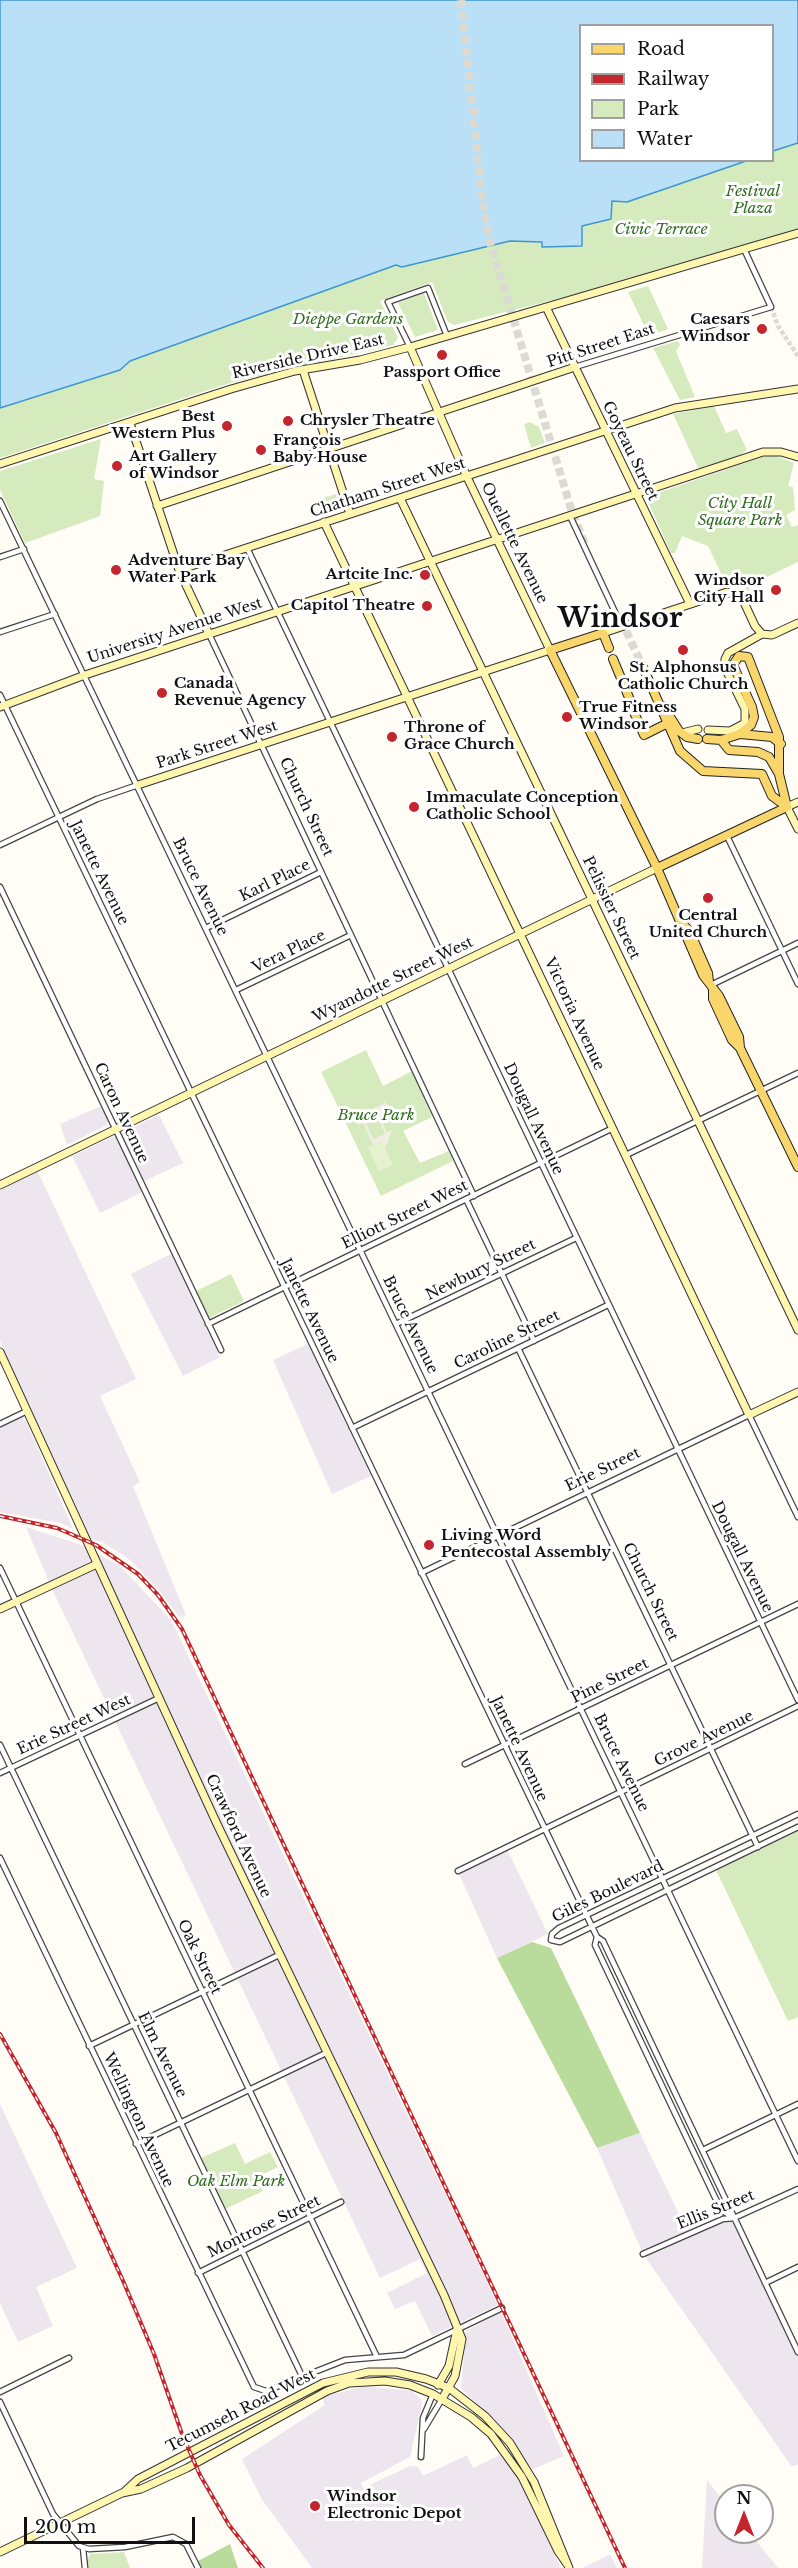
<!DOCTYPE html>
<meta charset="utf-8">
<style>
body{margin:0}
#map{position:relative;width:798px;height:2568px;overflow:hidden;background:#fffdf5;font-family:"Libre Baskerville",serif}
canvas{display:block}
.legend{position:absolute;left:579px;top:24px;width:195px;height:138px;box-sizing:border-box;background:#fff;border:2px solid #a0a0a0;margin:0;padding:8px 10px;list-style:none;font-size:18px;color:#111}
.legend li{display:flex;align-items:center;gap:12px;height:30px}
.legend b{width:30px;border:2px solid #a0a0a0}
.north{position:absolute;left:714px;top:2484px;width:60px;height:60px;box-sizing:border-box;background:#fff;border:2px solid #a0a0a0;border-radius:50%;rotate:0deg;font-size:16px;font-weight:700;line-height:24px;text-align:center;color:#111}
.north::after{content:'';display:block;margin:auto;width:21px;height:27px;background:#c4262e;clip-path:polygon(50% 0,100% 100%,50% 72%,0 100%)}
.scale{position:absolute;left:24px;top:2517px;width:171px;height:27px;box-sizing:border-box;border:3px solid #111;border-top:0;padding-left:8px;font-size:18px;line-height:21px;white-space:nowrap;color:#111;-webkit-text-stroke:4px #fff;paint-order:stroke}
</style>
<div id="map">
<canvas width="798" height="2568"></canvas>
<ul class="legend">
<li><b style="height:8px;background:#f9d66b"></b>Road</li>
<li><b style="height:8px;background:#c4262e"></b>Railway</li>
<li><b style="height:16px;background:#d5ebbd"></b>Park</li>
<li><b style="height:16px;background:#b9e0f7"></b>Water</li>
</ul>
<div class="north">N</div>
<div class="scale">200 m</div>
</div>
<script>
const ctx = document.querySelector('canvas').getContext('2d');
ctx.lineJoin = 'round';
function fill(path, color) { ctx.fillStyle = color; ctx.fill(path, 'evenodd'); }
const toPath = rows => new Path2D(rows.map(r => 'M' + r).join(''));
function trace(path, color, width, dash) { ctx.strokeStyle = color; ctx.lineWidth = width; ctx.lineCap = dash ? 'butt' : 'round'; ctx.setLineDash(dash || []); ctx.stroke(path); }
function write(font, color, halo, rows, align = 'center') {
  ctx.font = font + ' "Libre Baskerville",serif'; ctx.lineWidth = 6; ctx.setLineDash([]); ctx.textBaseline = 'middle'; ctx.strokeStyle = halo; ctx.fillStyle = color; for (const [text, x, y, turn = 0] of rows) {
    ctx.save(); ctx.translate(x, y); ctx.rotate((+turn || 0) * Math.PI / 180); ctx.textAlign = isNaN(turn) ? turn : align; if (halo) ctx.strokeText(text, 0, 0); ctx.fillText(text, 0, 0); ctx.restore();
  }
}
fill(toPath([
 [101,1106,108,1120,107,1125,67,1145,60,1124],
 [159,1115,183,1163,138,1184,142,1192,100,1213,72,1156],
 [38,1172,136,1379,100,1396,140,1482,133,1486,186,1615,179,1617,159,1590,130,1560,103,1542,92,1540,0,1341,0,1190],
 [171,1254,220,1357,183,1376,131,1274],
 [308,1344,371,1476,332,1494,273,1360],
 [22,1417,26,1421,73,1529,61,1523,0,1512,0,1426],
 [26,1527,79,1544,119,1565,171,1620,498,2305,432,2336,415,2301,395,2309,387,2293,427,2273,420,2259,380,2278,52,1589],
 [507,1849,548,1934,497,1958,459,1874],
 [0,2104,77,2268,36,2287,53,2326,18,2342,0,2303],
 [640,2133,687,2231,728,2213,798,2354,798,2464,792,2467,643,2254,597,2148],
 [501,2312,564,2456,531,2470,509,2436,461,2388,466,2331],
 [365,2386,412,2391,421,2399,422,2404,410,2457,361,2483,363,2488,410,2466,418,2467,423,2476,467,2455,473,2468,502,2454,519,2480,561,2568,312,2568,261,2498,242,2459,325,2405,322,2397],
 [707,2480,726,2504,726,2532,749,2532,778,2568,702,2568],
 [610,2555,617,2568,582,2568,609,2555]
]), '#eee6ef');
fill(toPath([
 [798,143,798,230,585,292,454,325,448,322,432,282,380,301,398,338,393,345,230,383,0,458,0,408,120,370,130,361,396,265,402,267,510,241,543,242,542,247,582,225,611,201,627,202,746,161,772,160,773,151],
 [648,286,668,329,649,336,628,292],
 [424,293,438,330,415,337,398,303],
 [678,341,680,345,676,351,695,397,680,400,653,348],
 [714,406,726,433,737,429,747,450,736,458,699,470,673,414],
 [530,422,539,427,545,443,531,448,524,424],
 [101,439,94,479,104,481,100,516,25,543,0,490,0,471],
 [771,454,794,463,788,486,793,487,795,510,786,515,792,527,798,525,798,562,748,586,750,592,743,593,736,586,723,586,725,582,708,546,682,536,675,553,671,553,646,497],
 [336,494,339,510,320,516,315,501],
 [366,1050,383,1086,412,1071,432,1117,403,1131,420,1163,449,1151,453,1161,381,1196,321,1072],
 [231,1274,244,1301,209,1318,196,1291],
 [798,1831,798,2017,788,2021,716,1870],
 [235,2143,245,2164,270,2152,278,2167,257,2177,263,2191,225,2209,201,2158],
 [124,2552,130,2568,87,2568,86,2563,90,2554]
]), '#d5ebbd');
fill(toPath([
 [532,1942,551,1948,640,2133,597,2148,497,1958],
 [230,2544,238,2568,201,2568,198,2561]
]), '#b9dc9c');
fill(toPath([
 [381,1141,393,1165,379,1171,368,1147]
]), '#e6f2cf');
fill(toPath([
 [383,1098,393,1113,381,1116,386,1132,392,1130,385,1149,381,1141,373,1145,363,1123,358,1125,355,1117,385,1103],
 [377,1116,385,1134,373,1139,365,1121]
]), '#f1ede2');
const water = toPath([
 [0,0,798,0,798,143,773,151,772,26,580,26,580,160,746,161,627,202,612,201,611,219,582,226,582,246,542,247,542,242,510,241,402,267,396,265,130,361,120,370,0,408,0,0]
]);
fill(water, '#b9e0f7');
trace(water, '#3f96cf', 1.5);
trace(toPath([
 [771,307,778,326,798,356]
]), '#dbdad3', 4.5, [4.5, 2]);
trace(toPath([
 [461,0,481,187,489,239,572,512,585,544],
 [621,620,642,665]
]), '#dbdad3', 8, [8, 4]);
const street = toPath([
 [410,347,388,302,428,288,447,336],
 [575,367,771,307,744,249],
 [0,501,798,2161],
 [570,516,622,627],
 [247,548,798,1700],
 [0,557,24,549],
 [0,632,55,614],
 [209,634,474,1196],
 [0,695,597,1937,595,1945,721,2210,734,2218],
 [727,836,798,984],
 [0,845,97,799,138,785],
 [0,887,221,1350],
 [206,928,321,872],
 [711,985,798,943],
 [236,990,351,935],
 [626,1155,798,1073],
 [466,1199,534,1341],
 [208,1324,613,1128],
 [396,1324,576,1238],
 [518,1348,758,1847],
 [0,1424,27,1411],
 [352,1428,608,1305],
 [0,1568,377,2357],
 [421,1573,749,1415,798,1517],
 [0,1745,302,2376],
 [465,1764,798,1604],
 [0,1773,159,1698],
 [798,1814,559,1928,552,1934,551,1940,560,1942,798,1827],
 [0,1858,254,2387,266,2391,345,2360,404,2355,502,2308],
 [458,1871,798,1706],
 [597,1937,603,1941,798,2352],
 [89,2046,279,1955],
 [136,2144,326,2053],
 [703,2150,798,2104],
 [643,2254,723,2219,734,2218,798,2189],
 [198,2273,341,2202],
 [765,2283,798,2267],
 [0,2392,69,2358],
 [0,2402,53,2514,79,2546,89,2549,125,2547,173,2537,186,2544,198,2568],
 [424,2429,442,2399],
 [421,2457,423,2418,433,2394],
 [83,2548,85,2568]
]);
const secondary = toPath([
 [547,309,690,604],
 [303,370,350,514],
 [130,423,179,570,209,634],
 [0,464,231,389,295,371,360,360,410,347,798,233],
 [400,498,798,1330],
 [157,506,575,367],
 [324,522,749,1415,798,1392],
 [179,570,675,408,798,389],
 [603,633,727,592,742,598,755,626,762,634],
 [762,634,772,635,798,623],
 [0,707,85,675,763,452,781,452,798,457],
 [708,730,730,731,745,723,745,709,725,668,725,659,728,653,762,634],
 [682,733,698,729],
 [138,785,550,650,467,477,410,347],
 [798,802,787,807,798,829],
 [0,1185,657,868],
 [0,1352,217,1824,444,2295,462,2339,455,2376,442,2399],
 [0,1609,97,1564],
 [438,2385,449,2366,457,2329],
 [124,2492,138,2479,323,2383,368,2372,396,2372,426,2379,449,2388,485,2416,510,2443,534,2482,569,2568],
 [0,2552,122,2493,141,2489,187,2468,327,2391,349,2383,385,2381,410,2385,433,2394,471,2417,491,2434,522,2477,558,2551,567,2564]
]);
const primary = toPath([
 [609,648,603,633,550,650,657,868,703,975,719,996,739,1037,740,1048,798,1167],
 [613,659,630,700],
 [642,665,680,751,703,771,762,774,772,796,787,807],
 [663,706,679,731,687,737,698,739],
 [633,710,644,735,666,724],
 [740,734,772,737,781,744],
 [707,739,721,740,740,734,751,725,754,717,752,707,733,665,739,656,748,657,779,737,779,774],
 [721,740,729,750,758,752,769,757,779,774,787,807],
 [657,868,787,807],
 [683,924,690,932,708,973,709,982],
 [713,990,713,999,732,1040,740,1048]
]);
trace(street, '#444', 7);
trace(secondary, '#333', 9);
trace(primary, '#222', 10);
trace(street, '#fff', 4.5);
trace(secondary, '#fff6b0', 7);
trace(primary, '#f9d66b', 8);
const rail = toPath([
 [0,1516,57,1528,96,1545,138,1574,158,1595,182,1629,625,2568],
 [0,2034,56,2133,124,2283,154,2354,182,2434,200,2475,229,2525,263,2568]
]);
trace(rail, '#c4262e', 4);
trace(rail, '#fff', 1.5, [4.5]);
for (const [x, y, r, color] of [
 [762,329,6,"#c4262e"],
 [442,355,6,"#c4262e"],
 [288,421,6,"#c4262e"],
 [227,426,6,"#c4262e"],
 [261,450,6,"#c4262e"],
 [117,466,6,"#c4262e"],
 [116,570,6,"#c4262e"],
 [425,575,6,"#c4262e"],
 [776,590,6,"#c4262e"],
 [427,606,6,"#c4262e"],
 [683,650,6,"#c4262e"],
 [162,693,6,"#c4262e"],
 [567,717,6,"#c4262e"],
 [392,737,6,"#c4262e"],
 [414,807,6,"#c4262e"],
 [708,898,6,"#c4262e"],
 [429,1545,6,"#c4262e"],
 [315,2506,6,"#c4262e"]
]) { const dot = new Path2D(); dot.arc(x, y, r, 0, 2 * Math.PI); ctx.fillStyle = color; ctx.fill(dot); trace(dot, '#fff', 2); }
write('italic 15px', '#2f6b1f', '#fff', [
 ["Festival",753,192],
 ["Plaza",753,209],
 ["Civic Terrace",661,230],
 ["Dieppe Gardens",348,320],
 ["City Hall",740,504],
 ["Square Park",740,521],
 ["Bruce Park",376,1116],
 ["Oak Elm Park",236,2182]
]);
write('bold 15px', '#111', '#fff', [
 ["Caesars",750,320,"right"],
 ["Windsor",750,337,"right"],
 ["Passport Office",442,373,"center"],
 ["Best",215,417,"right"],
 ["Western Plus",215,434,"right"],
 ["Chrysler Theatre",300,421],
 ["François",273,441],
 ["Baby House",273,458],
 ["Art Gallery",129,457],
 ["of Windsor",129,474],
 ["Adventure Bay",128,561],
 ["Water Park",128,578],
 ["Artcite Inc.",413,575,"right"],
 ["Windsor",764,581,"right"],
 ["City Hall",764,598,"right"],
 ["Capitol Theatre",415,606,"right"],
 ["St. Alphonsus",683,668,"center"],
 ["Catholic Church",683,685,"center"],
 ["Canada",174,684],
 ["Revenue Agency",174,701],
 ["True Fitness",579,708],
 ["Windsor",579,725],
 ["Throne of",404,728],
 ["Grace Church",404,745],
 ["Immaculate Conception",426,798],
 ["Catholic School",426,815],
 ["Central",708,916,"center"],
 ["United Church",708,933,"center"],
 ["Living Word",441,1536],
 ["Pentecostal Assembly",441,1553],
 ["Windsor",327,2497],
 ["Electronic Depot",327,2514]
], 'left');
write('15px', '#111', '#fff', [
 ["Pitt Street East",601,346,-18],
 ["Riverside Drive East",308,357,-13],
 ["Goyeau Street",630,451,64],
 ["Chatham Street West",388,488,-18],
 ["Ouellette Avenue",514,543,64],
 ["University Avenue West",175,631,-18],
 ["Park Street West",217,745,-18],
 ["Church Street",306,807,65],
 ["Janette Avenue",99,873,64],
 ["Karl Place",275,881,-26],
 ["Bruce Avenue",200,887,64],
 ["Pelissier Street",611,908,64],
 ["Vera Place",289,952,-26],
 ["Wyandotte Street West",393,980,-26],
 ["Victoria Avenue",574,1014,65],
 ["Caron Avenue",121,1113,65],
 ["Dougall Avenue",533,1119,65],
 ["Elliott Street West",405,1215,-26],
 ["Newbury Street",481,1270,-26],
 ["Janette Avenue",309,1311,64],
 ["Bruce Avenue",410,1325,64],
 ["Caroline Street",507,1340,-26],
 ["Erie Street",603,1470,-26],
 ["Dougall Avenue",742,1557,64],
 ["Church Street",650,1592,64],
 ["Pine Street",610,1681,-26],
 ["Erie Street West",74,1725,-25],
 ["Grove Avenue",704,1739,-26],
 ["Janette Avenue",519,1749,65],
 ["Bruce Avenue",621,1763,64],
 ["Crawford Avenue",238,1836,65],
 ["Giles Boulevard",608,1892,-26],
 ["Oak Street",199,1957,64],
 ["Elm Avenue",162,2055,64],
 ["Wellington Avenue",138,2120,65],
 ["Ellis Street",716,2210,-22],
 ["Montrose Street",264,2227,-26],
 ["Tecumseh Road West",241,2411,-27]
]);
write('bold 27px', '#111', '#fff', [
 ["Windsor",620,619]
]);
</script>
